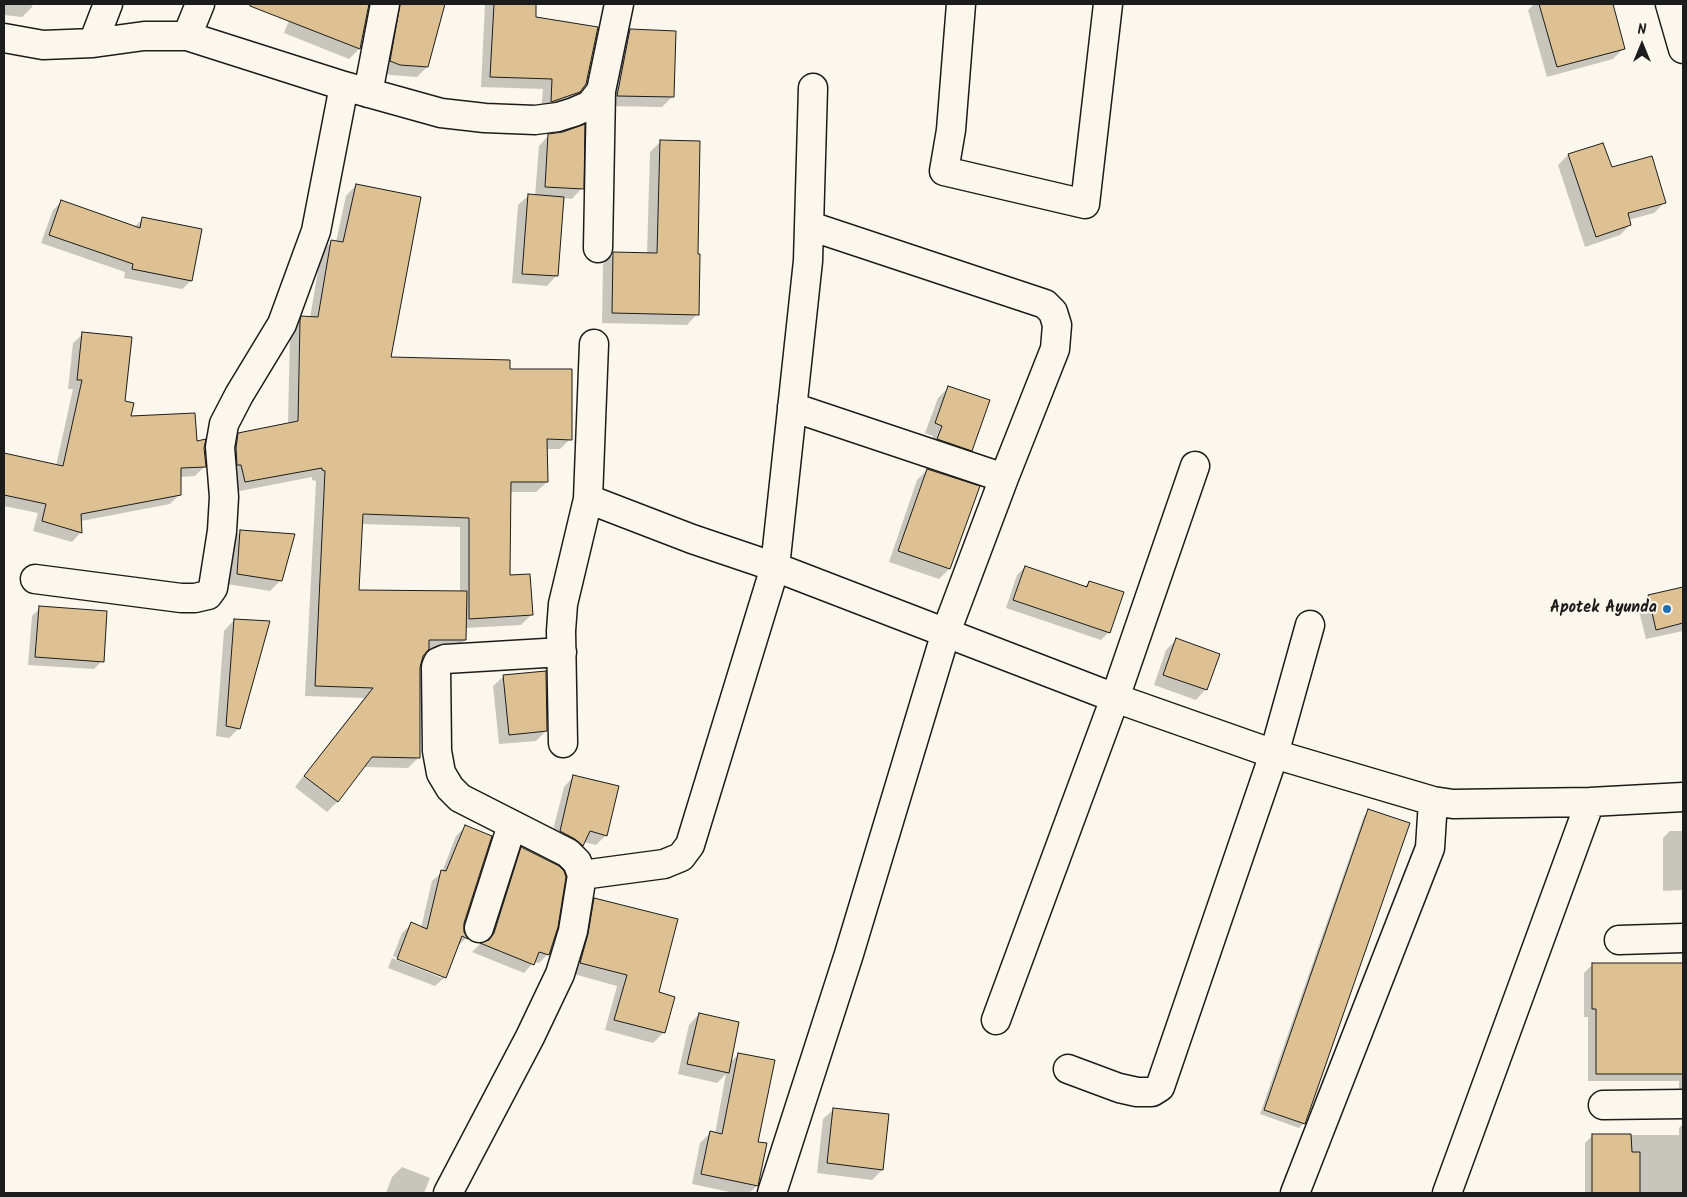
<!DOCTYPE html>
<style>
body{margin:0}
#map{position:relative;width:1687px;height:1197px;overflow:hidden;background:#fbf7ec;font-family:Kalam,sans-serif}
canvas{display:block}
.frame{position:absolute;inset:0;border:5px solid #1c1c1c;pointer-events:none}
.north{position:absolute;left:1617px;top:20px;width:50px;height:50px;-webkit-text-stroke:4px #fbf7ec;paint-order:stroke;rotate:0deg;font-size:14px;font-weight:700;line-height:20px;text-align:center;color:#1c1c1c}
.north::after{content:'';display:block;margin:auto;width:18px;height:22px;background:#1c1c1c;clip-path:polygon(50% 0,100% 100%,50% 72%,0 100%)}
</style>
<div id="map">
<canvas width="1687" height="1197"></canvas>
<div class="frame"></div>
<div class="north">N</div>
</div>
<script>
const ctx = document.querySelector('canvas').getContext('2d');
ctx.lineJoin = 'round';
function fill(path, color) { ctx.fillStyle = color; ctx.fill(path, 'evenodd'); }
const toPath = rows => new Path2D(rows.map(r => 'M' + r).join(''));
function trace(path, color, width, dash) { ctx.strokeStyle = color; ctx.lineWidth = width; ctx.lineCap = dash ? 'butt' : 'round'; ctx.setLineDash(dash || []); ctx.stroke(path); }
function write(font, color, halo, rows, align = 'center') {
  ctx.font = font + ' Kalam,sans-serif'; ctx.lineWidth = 4; ctx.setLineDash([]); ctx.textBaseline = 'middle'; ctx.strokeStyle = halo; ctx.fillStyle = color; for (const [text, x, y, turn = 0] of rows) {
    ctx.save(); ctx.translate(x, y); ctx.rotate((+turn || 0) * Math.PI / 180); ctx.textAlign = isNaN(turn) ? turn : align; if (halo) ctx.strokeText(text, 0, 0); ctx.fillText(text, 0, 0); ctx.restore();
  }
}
fill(toPath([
 [4,4,33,4,32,7,22,17,4,15],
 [296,4,369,4,359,49,349,59,284,33],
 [392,4,444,4,427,67,417,77,390,75,380,71],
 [485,4,534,4,534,18,579,91,568,102,541,111,543,89,481,87],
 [1534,4,1611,4,1624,48,1613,59,1547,77,1528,10],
 [630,31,672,97,662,107,607,106,620,41],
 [549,135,582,188,572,199,563,198,557,275,547,286,512,283,518,205,529,195,535,196,539,146],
 [661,141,697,314,687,325,602,323,603,264,614,254,647,254,650,152],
 [1602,144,1611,169,1664,203,1654,213,1628,220,1630,225,1620,235,1585,247,1558,165,1568,155],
 [356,185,390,358,509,371,570,439,560,449,546,449,547,482,536,492,510,492,509,577,531,615,521,625,465,628,465,640,455,650,427,650,422,656,419,667,418,758,408,768,363,767,337,802,327,812,295,787,364,698,305,696,316,481,312,480,312,477,235,492,229,444,239,434,288,424,290,331,302,318,310,318,321,252,331,242,336,242,346,196],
 [361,524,460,527,460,592,358,591],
 [62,201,134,227,143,219,191,281,182,289,124,278,125,272,41,243,53,210],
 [83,334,124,402,129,418,196,442,203,448,205,466,195,476,180,477,180,494,170,504,81,521,81,532,72,542,33,531,38,513,4,506,4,454,56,466,73,389,68,389,73,343],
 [949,387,971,450,961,460,928,449,933,436,925,433,938,398],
 [927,470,949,569,939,579,889,562,917,480],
 [241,531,280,581,270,591,227,584,230,541],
 [1025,567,1084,587,1090,582,1109,632,1101,640,1006,608,1017,575],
 [1683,588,1683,631,1646,639,1638,607,1649,597],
 [40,608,102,661,94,669,28,665,32,616],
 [234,620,239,728,229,738,216,736,224,631],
 [1176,640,1206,689,1196,700,1154,685,1166,650],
 [504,676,546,731,536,741,499,744,493,686],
 [574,776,606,835,596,845,584,842,572,856,550,842,564,787],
 [1369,811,1304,1123,1299,1128,1260,1114,1364,816],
 [465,827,463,932,466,938,457,947,445,977,435,986,388,968,392,958,442,978,442,975,393,956,402,933,411,924,421,928,432,881,442,872,456,836],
 [1670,831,1683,831,1683,890,1663,891,1663,838],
 [522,849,548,954,539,963,534,962,524,973,472,952,480,944,486,942,513,858],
 [595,899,657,993,664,1032,653,1043,605,1030,617,986,570,973,584,910],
 [1683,964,1683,1099,1679,1097,1679,1081,1588,1081,1588,1017,1584,1017,1584,973,1592,965],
 [699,1014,729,1063,739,1054,757,1143,757,1186,749,1193,734,1193,692,1184,700,1143,710,1133,715,1134,726,1074,717,1083,678,1074,689,1025],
 [834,1109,882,1170,872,1180,817,1173,823,1119],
 [1683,1124,1683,1193,1583,1193,1585,1193,1585,1143,1593,1135,1679,1135,1679,1128],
 [402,1167,430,1178,424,1193,386,1193,392,1177]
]), '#0003');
const building = toPath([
 [250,4,369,4,360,49,250,6,250,4],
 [400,4,445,4,428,67,400,65,390,61,400,4],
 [494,4,536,4,536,17,598,27,586,84,580,92,551,102,552,79,490,77,494,4],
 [1539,4,1613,4,1625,49,1557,67,1539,4],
 [630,29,676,31,674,97,617,96,630,29],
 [585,124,584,189,545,187,548,134,563,132,585,124],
 [660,140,700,141,698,254,700,254,699,315,612,313,613,252,657,253,660,140],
 [1603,143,1612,167,1652,156,1666,203,1628,213,1631,225,1596,237,1568,154,1603,143],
 [356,184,421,197,391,357,510,360,510,369,572,369,572,440,547,439,548,482,511,482,510,575,530,574,533,615,469,619,469,518,363,514,359,590,467,591,466,640,429,640,429,649,423,656,420,667,420,758,372,757,338,802,304,776,373,688,315,686,325,471,322,470,322,468,245,482,241,465,237,465,236,448,238,433,298,421,300,320,301,316,318,317,331,240,343,242,356,184],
 [528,194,564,197,558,276,522,274,528,194],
 [61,200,140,228,142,217,202,229,192,281,132,269,133,264,49,235,61,200],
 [82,332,132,337,125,401,134,403,131,416,195,413,197,441,206,439,204,448,206,467,181,468,181,495,81,514,82,533,42,521,46,504,4,495,4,453,63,466,82,380,77,380,82,332],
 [948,386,990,400,972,451,937,439,942,426,935,423,948,386],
 [927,469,980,486,950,569,898,551,927,469],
 [240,530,295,534,282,581,237,574,240,530],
 [1025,566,1087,587,1089,581,1124,592,1110,633,1013,600,1025,566],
 [1683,587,1683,623,1656,630,1648,595,1683,587],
 [39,606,107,611,104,662,35,657,39,606],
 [234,619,270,621,240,729,226,726,234,619],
 [1176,638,1220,654,1207,690,1163,675,1176,638],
 [546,671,547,731,509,735,503,675,546,671],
 [573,775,619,786,607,836,590,831,583,846,575,839,560,831,573,775],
 [1368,809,1410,823,1305,1124,1264,1110,1368,809],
 [465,825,492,836,464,923,464,932,468,939,462,936,446,978,397,959,411,922,427,929,441,870,446,871,465,825],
 [521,847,559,866,564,871,566,877,558,927,549,955,539,952,534,965,480,943,489,940,494,933,521,847],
 [594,898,678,919,659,992,675,997,665,1033,614,1020,627,975,580,963,588,934,594,898],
 [1592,963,1683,963,1683,1074,1596,1074,1596,1009,1592,1009,1592,963],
 [699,1013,739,1022,729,1073,687,1064,699,1013],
 [738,1053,775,1060,758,1142,767,1143,758,1186,701,1174,710,1131,722,1134,738,1053],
 [833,1108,889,1114,883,1170,827,1163,833,1108],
 [1592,1134,1631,1134,1632,1152,1640,1152,1640,1193,1592,1193,1592,1134]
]);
fill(building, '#ddc192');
trace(building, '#1c1c1c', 1);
const street = toPath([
 [961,4,951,130,944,171,1085,204,1108,4],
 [187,36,200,4],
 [4,38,43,45,93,43,144,36,187,36,344,86,441,113,485,118,535,120,558,117,574,112,590,105,601,91,619,4],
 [93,43,108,4],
 [368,93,385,4],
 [598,248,601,91],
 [792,407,1004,478],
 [588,499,692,539,775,567,1115,698,1274,754,1433,801,1453,804,1590,802,1683,797],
 [35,579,181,598,195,598,208,595,213,588,222,531,224,497,220,447,224,424,239,395,282,324,316,231,344,86],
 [563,743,561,631,563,604,588,499,594,344],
 [582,875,664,864,681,857,690,845,775,567,808,261,813,88],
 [479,928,512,825],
 [1619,940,1683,938],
 [996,1020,1115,698,1195,466],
 [1068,1069,1119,1088,1137,1092,1152,1092,1160,1087,1274,754,1310,625],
 [1603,1105,1683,1104],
 [448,1193,530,1037,560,974,573,931,582,875,577,862,568,853,460,798,450,788,441,773,437,751,436,667,438,662,445,659,562,652],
 [772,1193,849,954,946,632,1004,478,1055,349,1057,325,1053,312,1045,304,810,226],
 [1295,1193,1430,848,1433,801],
 [1447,1193,1590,802]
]);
const secondary = toPath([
 [1670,4,1683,49]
]);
trace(street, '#1c1c1c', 31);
trace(secondary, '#1c1c1c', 31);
trace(street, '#fbf7ec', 28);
trace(secondary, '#fbf7ec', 28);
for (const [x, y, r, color] of [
 [1667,609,5,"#1f6fb2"]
]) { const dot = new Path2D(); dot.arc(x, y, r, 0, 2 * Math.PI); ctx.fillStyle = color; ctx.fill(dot); trace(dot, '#fbf7ec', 2); }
write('bold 16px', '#1c1c1c', '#fbf7ec', [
 ["Apotek Ayunda",1657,609]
], 'right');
</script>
